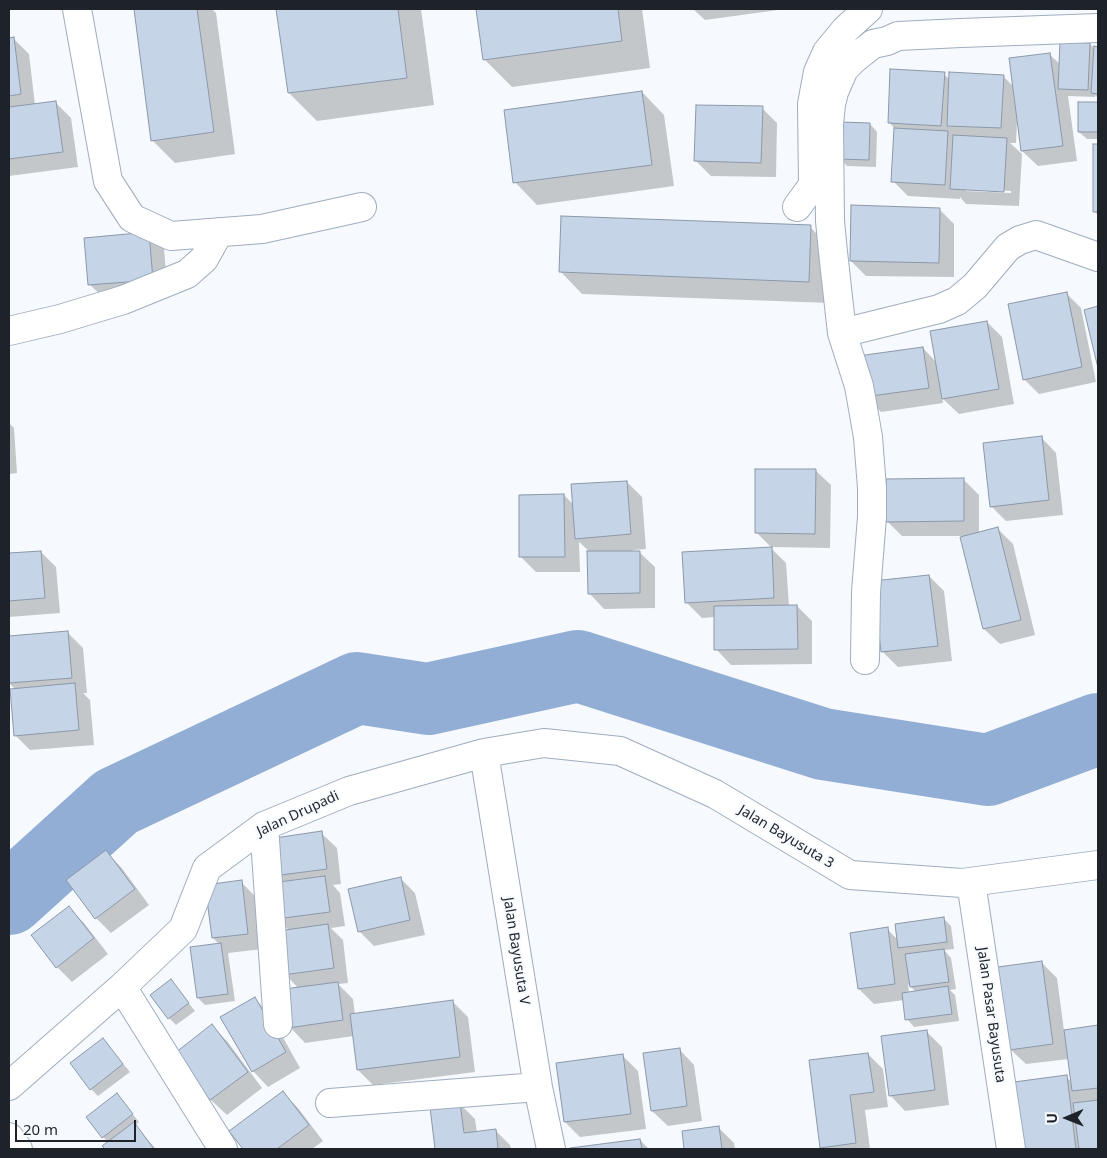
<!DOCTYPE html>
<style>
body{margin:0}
#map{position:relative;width:1107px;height:1158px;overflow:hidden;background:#f6f9fd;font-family:"Noto Sans",sans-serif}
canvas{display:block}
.frame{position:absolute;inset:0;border:10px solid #1e232a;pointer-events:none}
.north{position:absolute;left:1042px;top:1093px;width:50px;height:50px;-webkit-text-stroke:4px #f6f9fd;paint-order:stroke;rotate:269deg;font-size:14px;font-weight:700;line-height:20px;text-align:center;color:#1e232a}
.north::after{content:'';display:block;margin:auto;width:18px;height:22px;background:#1e232a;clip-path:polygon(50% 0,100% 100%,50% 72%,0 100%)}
.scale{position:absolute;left:15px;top:1120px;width:121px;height:22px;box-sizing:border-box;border:2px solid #1e232a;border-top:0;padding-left:6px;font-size:15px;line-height:18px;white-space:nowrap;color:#1e232a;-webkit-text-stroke:4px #f6f9fd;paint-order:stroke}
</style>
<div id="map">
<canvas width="1107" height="1158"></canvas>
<div class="frame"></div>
<div class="north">U</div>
<div class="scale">20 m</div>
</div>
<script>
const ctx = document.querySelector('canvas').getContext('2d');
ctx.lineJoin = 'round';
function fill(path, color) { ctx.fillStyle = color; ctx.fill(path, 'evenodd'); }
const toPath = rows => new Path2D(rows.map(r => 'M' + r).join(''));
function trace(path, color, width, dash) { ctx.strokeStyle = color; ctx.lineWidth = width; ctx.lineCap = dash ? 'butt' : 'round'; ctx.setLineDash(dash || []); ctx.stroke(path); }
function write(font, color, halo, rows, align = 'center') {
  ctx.font = font + ' "Noto Sans",sans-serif'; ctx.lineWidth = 4; ctx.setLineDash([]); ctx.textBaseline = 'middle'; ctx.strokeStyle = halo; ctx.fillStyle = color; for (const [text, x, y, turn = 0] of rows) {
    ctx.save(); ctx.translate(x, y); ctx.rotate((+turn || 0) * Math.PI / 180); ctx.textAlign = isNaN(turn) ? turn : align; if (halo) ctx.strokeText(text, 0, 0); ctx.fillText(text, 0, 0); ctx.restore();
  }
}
fill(toPath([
 [135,9,212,9,216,13,235,154,175,163,153,141],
 [277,9,421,9,434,105,317,121,289,93],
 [478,9,642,9,650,68,512,87,484,59],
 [693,9,778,9,778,10,705,20],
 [13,38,29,54,35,105,56,103,71,118,78,167,9,176,9,39],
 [1090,44,1095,49,1095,48,1098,48,1098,98,1095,95,1095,97,1068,96,1077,161,1038,166,1022,151,1018,121,1017,121,1016,143,1010,143,1022,154,1019,206,966,204,960,197,960,199,908,196,893,181,895,129,889,122,944,74,950,80,1003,76,1014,87,1049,54,1061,65],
 [966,188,1011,191,1011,193,966,191],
 [642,92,664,115,674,186,537,205,515,182],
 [1079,103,1098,103,1098,139,1087,139,1079,132],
 [762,108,777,123,776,177,711,176,696,161],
 [870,124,877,132,876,167,847,166,840,158],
 [1094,145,1098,145,1098,215,1094,211],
 [939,209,954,224,954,277,866,276,851,261],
 [810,227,832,249,830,303,582,294,560,271],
 [148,233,164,249,168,294,105,299,89,284],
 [1066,293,1081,308,1096,382,1039,394,1024,379],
 [1098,307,1098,363,1086,310],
 [987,322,1002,337,1014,404,959,414,942,398,943,403,881,412,865,396,923,348,937,363],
 [9,423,14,428,17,473,9,474],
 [1041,437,1056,453,1063,515,1006,521,991,506],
 [815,470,831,485,830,548,771,547,756,532],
 [964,480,979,495,979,533,998,529,1013,544,1035,635,1000,644,984,629,961,536,902,536,887,521],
 [627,482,642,497,646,549,633,550,633,552,639,552,655,567,655,608,604,609,589,593,590,552,579,542,580,572,536,572,520,556,564,495,574,505],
 [771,548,786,563,789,606,797,606,812,621,812,664,731,665,716,649,715,617,702,618,686,602],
 [41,552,56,567,60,613,9,617,9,555],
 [929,576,944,591,952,661,898,667,883,652],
 [67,632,83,648,87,693,83,693,90,700,94,745,30,750,15,735,16,690,9,683,9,637],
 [321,833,337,848,341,884,333,885,340,893,345,926,331,928,343,940,348,983,338,984,353,999,355,1015,453,1002,468,1017,475,1072,373,1085,358,1070,354,1036,305,1043,290,1027,299,989,285,974,289,930,277,919,274,876],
 [106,852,121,867,149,905,111,933,96,918,68,880],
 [9,863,13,867,9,872],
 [400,878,415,893,425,935,374,946,359,931],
 [241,882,256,897,263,949,228,953,235,1001,205,1005,198,998,219,944,213,938],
 [69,908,84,923,108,954,72,982,57,967],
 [943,918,951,926,954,949,944,950,951,958,956,989,950,990,955,995,959,1021,914,1027,907,1019,904,1000,874,1004,859,989,887,929,898,940],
 [908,984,916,992,909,993],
 [1042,963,1057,978,1064,1031,1098,1027,1098,1149,1024,1149,1066,1077,1072,1082,1069,1059,1026,1064,1010,1049],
 [171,981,195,1011,176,1025,169,1018],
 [255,999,270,1014,300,1068,268,1087,253,1071],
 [212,1026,227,1041,262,1088,227,1115,211,1100,176,1053],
 [927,1032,942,1047,949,1105,905,1111,890,1095],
 [103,1040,130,1072,98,1096,91,1089],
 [679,1049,694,1065,702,1121,668,1126,652,1111],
 [868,1054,883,1069,888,1107,865,1110,870,1149,823,1149,822,1147],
 [623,1056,638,1071,646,1129,580,1137,565,1122],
 [283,1093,298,1108,323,1141,312,1149,244,1149,231,1132],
 [117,1095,139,1122,135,1126,156,1149,106,1149,104,1147,109,1143,103,1137],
 [460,1104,475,1119,477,1133,495,1130,510,1145,511,1149,437,1149,432,1108],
 [719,1128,734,1143,735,1149,685,1149,683,1132],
 [640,1140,649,1149,572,1149]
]), '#0003');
trace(toPath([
 [9,899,116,802,357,688,428,699,578,666,823,744,988,770,1098,729]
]), '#92aed5', 72);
const building = toPath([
 [134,9,197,9,214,132,151,141,134,9],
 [276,9,398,9,407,78,288,93,276,9],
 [476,9,618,9,622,41,483,60,476,9],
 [14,37,21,94,9,96,9,38,14,37],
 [1060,42,1090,43,1088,90,1058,89,1060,42],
 [1094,46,1098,47,1098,94,1091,93,1094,46],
 [1050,53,1063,146,1021,151,1009,58,1050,53],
 [890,69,945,72,941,126,888,123,890,69],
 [949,72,1004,75,1001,128,947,126,949,72],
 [642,91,652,165,513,183,504,110,642,91],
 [56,101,63,152,9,159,9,107,56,101],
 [1078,102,1098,102,1098,132,1078,132,1078,102],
 [696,105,763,106,761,163,694,161,696,105],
 [840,122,870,123,869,160,839,159,840,122],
 [894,128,948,131,945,185,891,182,894,128],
 [953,135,1007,138,1004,192,950,189,953,135],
 [1093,144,1098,144,1098,212,1093,212,1093,144],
 [851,205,940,208,939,263,850,261,851,205],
 [561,216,811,225,809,282,559,272,561,216],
 [149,232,153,280,88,285,84,238,149,232],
 [1067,292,1082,367,1023,380,1008,304,1067,292],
 [1098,306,1098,368,1084,310,1098,306],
 [987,321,999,389,942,399,930,331,987,321],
 [923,347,929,388,864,397,858,356,923,347],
 [1042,436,1049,500,990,507,983,443,1042,436],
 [755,469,816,469,815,534,755,533,755,469],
 [964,478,964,521,886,522,886,479,964,478],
 [627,481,631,534,575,539,571,484,627,481],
 [564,494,565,557,519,557,519,495,564,494],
 [998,527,1021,620,983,629,960,537,998,527],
 [772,547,774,598,685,603,682,552,772,547],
 [41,551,45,598,9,601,9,553,41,551],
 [587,551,640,551,640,593,588,594,587,551],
 [929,575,938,646,881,652,873,581,929,575],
 [797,605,798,649,714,650,714,606,797,605],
 [68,631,72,678,9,683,9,636,68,631],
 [75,683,79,730,14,736,10,689,75,683],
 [322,831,327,869,273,876,268,839,322,831],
 [106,850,135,889,95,919,66,880,106,850],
 [325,876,330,912,276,919,271,883,325,876],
 [401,877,410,920,358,932,348,889,401,877],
 [242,880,248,934,212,938,205,885,242,880],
 [69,906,94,938,56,968,31,935,69,906],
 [944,917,947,942,898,948,895,924,944,917],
 [328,924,334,968,283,975,278,931,328,924],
 [888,927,895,984,858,989,850,933,888,927],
 [221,943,228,994,197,998,190,947,221,943],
 [944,949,949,982,910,987,905,954,944,949],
 [1042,961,1053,1044,1009,1050,998,967,1042,961],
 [171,979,189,1003,168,1019,150,995,171,979],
 [338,982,343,1020,288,1028,284,989,338,982],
 [948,986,952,1014,905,1020,902,993,948,986],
 [255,997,286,1052,252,1072,220,1017,255,997],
 [453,1000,460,1057,357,1070,350,1014,453,1000],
 [212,1024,248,1072,210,1100,175,1053,212,1024],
 [1098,1025,1098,1088,1072,1091,1064,1030,1098,1025],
 [927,1030,935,1090,889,1096,881,1036,927,1030],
 [103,1038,123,1064,90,1090,70,1063,103,1038],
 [680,1048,687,1106,651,1111,643,1053,680,1048],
 [868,1053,874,1092,850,1095,856,1143,820,1148,809,1060,868,1053],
 [623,1054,631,1114,564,1122,556,1063,623,1054],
 [1067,1075,1076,1149,1023,1149,1014,1082,1067,1075],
 [283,1091,309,1125,277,1149,243,1149,229,1131,283,1091],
 [117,1093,133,1114,102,1138,86,1117,117,1093],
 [1098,1100,1098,1149,1079,1149,1073,1103,1098,1100],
 [460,1103,464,1133,496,1129,498,1149,435,1149,430,1107,460,1103],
 [134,1122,154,1149,105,1149,102,1146,134,1122],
 [719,1126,722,1149,684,1149,682,1131,719,1126],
 [640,1139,642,1149,570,1149,570,1148,640,1139]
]);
fill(building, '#c6d4e7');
trace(building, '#8b98aa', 1);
const minor = toPath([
 [77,9,108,181,132,218,171,236,262,229,362,207],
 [797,207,813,185,812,104,818,72,827,52,846,29,868,9],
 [9,331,60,319,123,300,187,274,204,259,219,232],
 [842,333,939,309,957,301,975,286,1008,247,1020,240,1036,235,1098,257],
 [865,660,866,592,872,517,872,488,868,437,859,386,842,333,833,252,830,221,829,125,831,104,834,92,844,69,854,59,873,44,887,41,898,36,961,33,1098,28],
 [484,753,538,1087,551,1149],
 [264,826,278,1024],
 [971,882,1011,1149],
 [122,987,223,1149],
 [9,1086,122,987,183,929,207,868,264,826,349,791,484,753,544,743,620,751,715,794,850,875,962,883,1098,865],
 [330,1103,538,1087],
 [9,1137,18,1149]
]);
trace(minor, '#9fadbf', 30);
trace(minor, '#fff', 28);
write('14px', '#1e232a', '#f6f9fd', [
 ["Jalan Drupadi",298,814,-25],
 ["Jalan Bayusuta 3",786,837,31],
 ["Jalan Bayusuta V",516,951,81],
 ["Jalan Pasar Bayusuta",991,1015,82]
]);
</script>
